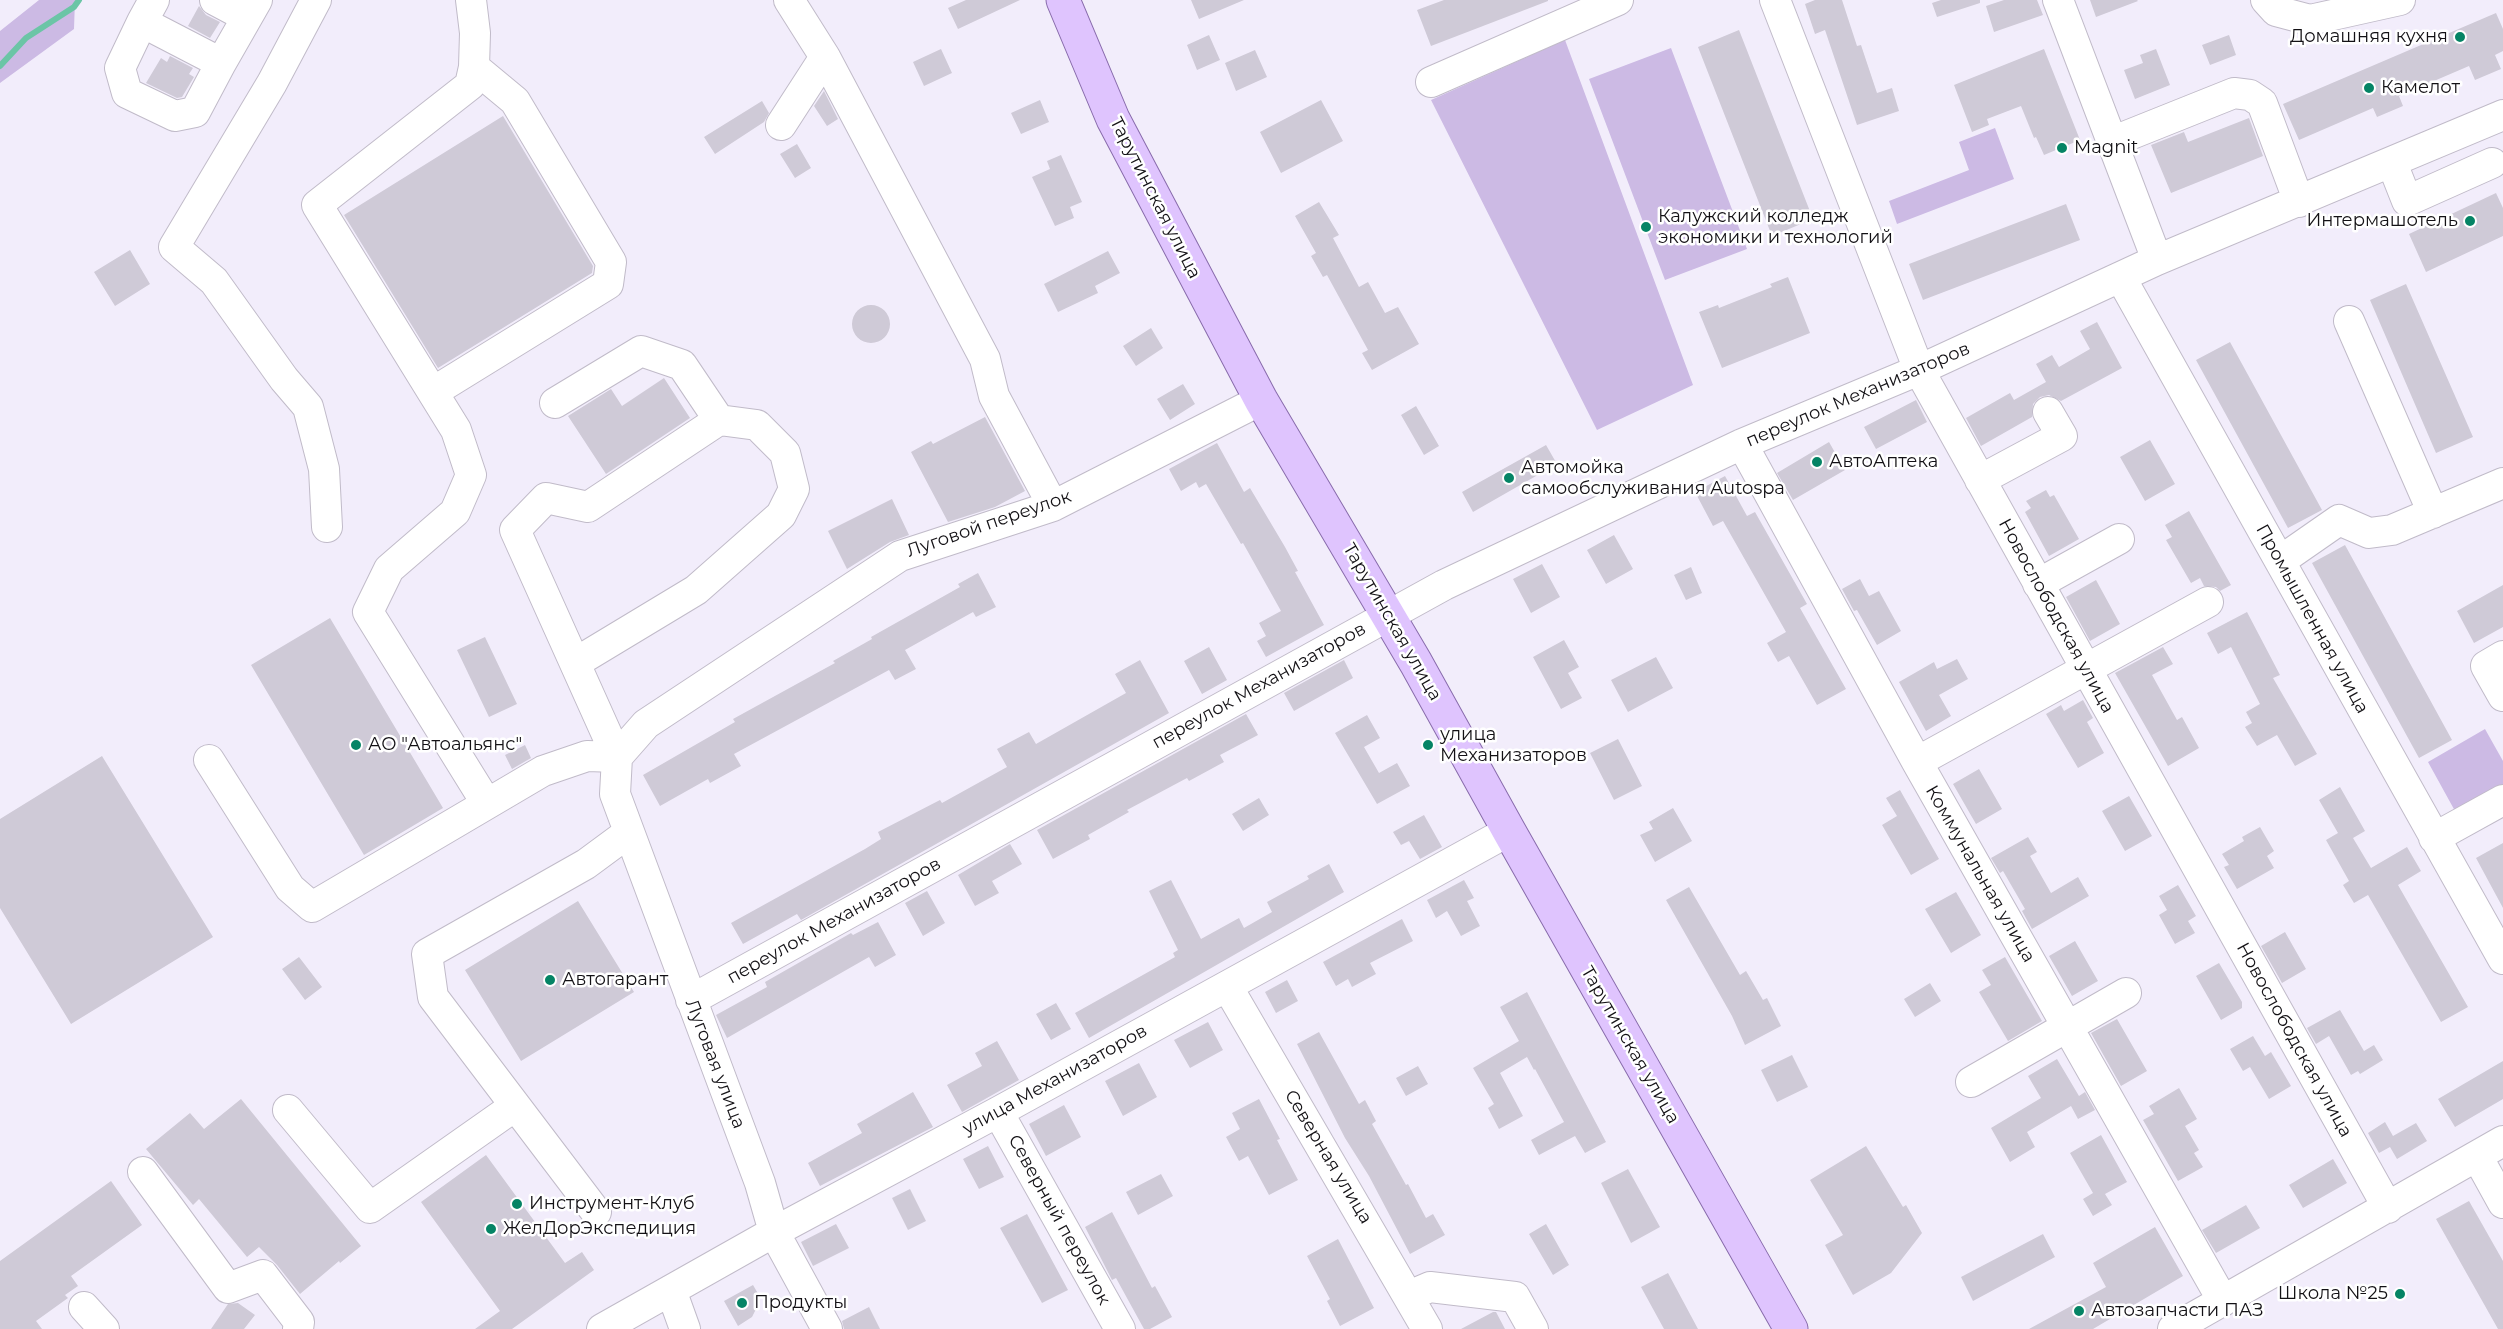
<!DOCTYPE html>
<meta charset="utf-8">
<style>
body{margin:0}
canvas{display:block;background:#f2edfb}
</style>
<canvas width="2503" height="1329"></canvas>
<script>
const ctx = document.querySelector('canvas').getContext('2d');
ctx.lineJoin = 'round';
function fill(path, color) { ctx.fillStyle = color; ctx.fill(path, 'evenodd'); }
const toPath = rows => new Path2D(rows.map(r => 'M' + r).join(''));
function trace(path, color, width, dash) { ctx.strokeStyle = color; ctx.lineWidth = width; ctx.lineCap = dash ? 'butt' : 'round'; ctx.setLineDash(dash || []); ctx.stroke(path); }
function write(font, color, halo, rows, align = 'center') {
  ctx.font = font + ' Montserrat,sans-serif'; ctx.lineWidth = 5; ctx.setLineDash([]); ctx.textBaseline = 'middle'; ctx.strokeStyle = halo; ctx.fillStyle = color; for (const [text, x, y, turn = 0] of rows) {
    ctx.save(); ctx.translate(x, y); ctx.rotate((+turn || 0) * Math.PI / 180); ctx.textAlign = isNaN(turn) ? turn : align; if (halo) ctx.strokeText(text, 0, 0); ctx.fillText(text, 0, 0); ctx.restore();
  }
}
fill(toPath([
 [39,0,75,0,74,29,0,83,0,31],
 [1565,40,1693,385,1597,430,1431,100],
 [1671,48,1747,249,1665,280,1589,79],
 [1995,128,2014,179,1897,224,1889,201,1969,170,1959,142],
 [2485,729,2503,761,2503,785,2455,811,2428,762]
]), '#ccbae4');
trace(toPath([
 [0,66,26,38,74,7,79,0]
]), '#6bc5a6', 6);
fill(toPath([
 [966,0,1020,0,958,29,948,8],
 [1191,0,1244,0,1199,19],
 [1444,0,1548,0,1548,1,1431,46,1417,10],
 [1815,0,1842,0,1857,46,1861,45,1877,93,1892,88,1899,111,1857,125,1825,30,1815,34,1805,4],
 [1941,0,1980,0,1980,3,1937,17,1932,3],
 [2004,0,2037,0,2043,15,1994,32,1986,6],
 [2090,0,2137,0,2138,1,2096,17],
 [199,6,206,15,220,22,210,38,188,26],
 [2496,13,2503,29,2503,51,2495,55,2501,69,2475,80,2469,66,2399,96,2403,106,2377,117,2373,108,2299,140,2283,104],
 [1739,30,1813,219,1772,236,1698,47],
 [1209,35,1220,60,1197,70,1187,45],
 [2229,35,2236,55,2210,65,2202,45],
 [941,49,952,73,924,86,913,62],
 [2044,49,2080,140,2044,155,2036,137,2034,138,2021,106,1987,119,1989,125,1972,132,1954,85],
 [2156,49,2170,85,2135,99,2124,70,2143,63,2140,55],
 [1255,50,1267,77,1236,91,1225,63],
 [170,56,193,68,189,74,194,77,182,97,177,98,146,83,161,58,167,62],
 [824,91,838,119,827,126,814,106],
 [1040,100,1049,122,1021,134,1011,113],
 [1321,100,1343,141,1281,173,1260,132],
 [762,101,769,113,764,122,715,154,704,137],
 [503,116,593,266,592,273,438,368,344,215],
 [2249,118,2263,156,2171,193,2151,145,2184,132,2188,142],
 [797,144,811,168,795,178,780,154],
 [1061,155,1082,202,1070,207,1074,218,1055,226,1032,177,1050,169,1047,161],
 [2496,193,2503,208,2503,236,2426,272,2409,234],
 [1319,202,1339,235,1333,238,1359,287,1368,282,1385,313,1398,307,1419,344,1372,370,1362,353,1368,350,1327,275,1323,277,1311,256,1316,253,1295,216],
 [2066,204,2080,240,1923,300,1909,264],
 [130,250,150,284,115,306,94,272],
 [1108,251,1120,273,1095,286,1098,293,1058,312,1044,284],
 [1788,277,1810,333,1722,368,1699,312,1718,305,1719,308,1772,287,1770,284],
 [2406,284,2473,437,2436,453,2370,300],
 '852 324a19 19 0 1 1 38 0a19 19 0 1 1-38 0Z',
 [2097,322,2122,368,2061,401,2049,395,2040,397,2033,404,2032,417,1981,446,1966,418,2010,393,2014,400,2046,382,2036,364,2052,355,2059,367,2090,349,2080,331],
 [1151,328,1163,348,1136,366,1123,346],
 [2230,342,2322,510,2288,528,2196,360],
 [664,378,690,418,606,474,568,416,611,389,622,406],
 [1183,384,1195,404,1170,420,1157,399],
 [1916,400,1927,422,1876,449,1864,427],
 [1416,406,1439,446,1424,455,1401,415],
 [985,417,1025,491,995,507,948,522,911,452,931,441,933,444],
 [2150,440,2175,484,2145,501,2120,457],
 [1829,442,1845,470,1793,500,1777,473],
 [1217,443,1244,492,1250,488,1285,547,1298,571,1295,572,1324,625,1266,657,1257,641,1266,636,1259,623,1281,611,1243,543,1241,544,1206,484,1199,488,1196,482,1181,491,1169,469],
 [1546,445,1557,464,1473,512,1462,492],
 [1725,476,1747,516,1755,512,1807,604,1800,608,1846,689,1817,705,1789,656,1778,662,1767,643,1786,632,1723,521,1713,526,1695,492],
 [2046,490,2050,497,2054,495,2079,539,2049,556,2025,512,2031,508,2026,501],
 [892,499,909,535,890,542,847,569,828,531],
 [2189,511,2231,585,2220,591,2216,587,2204,586,2200,578,2191,583,2166,540,2172,537,2165,525],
 [1614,535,1633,569,1606,584,1587,550],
 [2345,545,2452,740,2419,758,2312,563],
 [1542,564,1560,597,1531,613,1513,579],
 [1691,567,1702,593,1686,600,1674,575],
 [978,573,996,607,976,617,973,612,905,650,916,669,895,680,889,670,734,754,741,766,710,783,708,779,660,806,643,775,735,722,733,719,835,663,833,661,872,639,871,637,960,587,958,584],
 [1860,579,1869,596,1879,591,1901,631,1877,645,1857,610,1854,611,1842,589],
 [2096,580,2120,624,2090,641,2066,597],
 [2503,585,2503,627,2474,643,2457,611],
 [2247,612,2280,675,2273,678,2317,754,2295,766,2277,735,2257,746,2245,727,2252,723,2246,712,2260,704,2231,647,2218,654,2207,633],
 [330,618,443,808,364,855,251,665],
 [485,637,517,704,489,717,457,650],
 [1564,640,1579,667,1568,673,1582,698,1561,709,1533,657],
 [1209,647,1227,680,1202,694,1184,661],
 [2163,647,2173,664,2152,675,2177,720,2182,717,2199,748,2168,766,2115,673],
 [1656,657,1673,688,1628,712,1611,680],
 [1957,659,1968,679,1939,695,1951,716,1926,731,1899,682,1934,662,1937,669],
 [1140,660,1169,713,801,920,797,914,743,944,731,923,865,849,881,839,878,832,940,800,942,803,1007,767,997,749,1029,732,1036,744,1126,693,1115,674],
 [1344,660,1353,678,1294,711,1284,693],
 [2083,700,2093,718,2087,722,2104,753,2078,768,2046,714,2061,705,2064,711],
 [1246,714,1258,735,1220,755,1224,762,1189,781,1187,778,1127,810,1129,812,1088,835,1090,839,1053,859,1037,830],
 [1367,715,1380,738,1364,747,1379,773,1397,763,1410,786,1377,804,1335,733],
 [1618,739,1642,786,1614,800,1590,753],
 [525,745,531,758,512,769,505,755],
 [102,756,213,937,71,1024,0,908,0,819],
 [1979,769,2002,809,1976,824,1953,784],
 [2340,787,2365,831,2353,838,2371,868,2407,847,2421,871,2398,885,2468,1007,2441,1022,2368,895,2354,903,2343,885,2349,881,2326,840,2338,833,2319,800],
 [1900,790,1939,859,1911,875,1882,825,1897,816,1886,798],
 [2129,796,2152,836,2125,851,2102,811],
 [1259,798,1269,815,1243,831,1232,814],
 [1673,808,1692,841,1655,862,1640,835,1653,829,1649,822],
 [1424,815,1442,847,1420,859,1409,841,1401,845,1393,832],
 [2260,827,2274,851,2267,856,2274,868,2237,889,2224,867,2229,865,2222,854,2244,841,2242,837],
 [2028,837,2037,852,2030,856,2051,893,2078,877,2089,896,2032,929,2022,911,2025,909,2003,871,2000,873,1991,858],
 [2503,843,2503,908,2476,858],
 [1010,844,1022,864,992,881,999,893,975,906,958,875],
 [1329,864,1344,892,1089,1038,1075,1013,1175,957,1173,953,1178,950,1149,891,1171,880,1201,939,1239,918,1244,928,1272,912,1267,902,1309,879,1307,876],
 [1464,880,1474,898,1467,901,1480,926,1461,936,1447,911,1436,918,1427,900],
 [2178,885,2196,916,2188,921,2195,933,2175,944,2159,915,2167,910,2159,896],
 [1689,887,1740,975,1746,971,1763,1000,1767,998,1781,1026,1745,1045,1732,1016,1666,900],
 [927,891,945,923,923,936,905,903],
 [1956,892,1981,935,1951,953,1925,909],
 [578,901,634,992,521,1061,465,970],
 [1402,919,1413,941,1370,963,1376,974,1352,987,1348,979,1336,986,1323,962],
 [878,922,896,955,875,967,869,957,727,1038,716,1015,767,987,765,982,851,933,853,935],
 [2285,932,2306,969,2282,983,2261,946],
 [2075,941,2098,981,2072,996,2049,956],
 [299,957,322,987,305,1000,282,969],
 [2005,957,2042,1021,2008,1041,1979,992,1991,985,1982,970],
 [2219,963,2242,1002,2242,1008,2221,1020,2196,976],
 [1287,980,1298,1001,1276,1013,1265,992],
 [1930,983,1941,1001,1915,1017,1904,999],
 [1527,992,1606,1142,1585,1153,1575,1136,1539,1155,1531,1140,1564,1122,1535,1069,1534,1070,1527,1057,1500,1073,1523,1116,1499,1129,1488,1108,1494,1104,1473,1068,1519,1041,1500,1007],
 [1056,1003,1071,1029,1051,1040,1036,1014],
 [2340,1010,2364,1051,2374,1045,2383,1060,2360,1074,2358,1071,2351,1075,2329,1036,2316,1044,2307,1028],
 [2117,1019,2147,1071,2121,1086,2091,1033],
 [1208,1022,1223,1050,1190,1068,1174,1040],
 [1319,1032,1359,1104,1365,1100,1376,1121,1372,1124,1406,1185,1408,1184,1426,1218,1433,1214,1445,1235,1410,1254,1369,1176,1345,1138,1297,1044],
 [2253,1036,2265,1056,2271,1052,2291,1086,2269,1099,2250,1067,2243,1071,2230,1049],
 [997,1041,1019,1080,962,1112,947,1085,982,1066,975,1053],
 [1792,1055,1808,1087,1777,1102,1761,1070],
 [2057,1059,2079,1096,2085,1092,2095,1110,2078,1119,2071,1106,2027,1132,2035,1147,2010,1162,1991,1128,2041,1098,2028,1076],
 [2503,1061,2503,1099,2455,1127,2438,1099],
 [1139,1063,1157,1097,1123,1116,1105,1081],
 [1418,1066,1428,1084,1406,1096,1396,1078],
 [2179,1088,2197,1119,2185,1126,2199,1150,2194,1153,2203,1167,2178,1181,2143,1120,2154,1114,2149,1106],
 [913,1092,933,1127,820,1186,808,1163,862,1133,857,1124],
 [241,1099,361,1246,340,1263,339,1261,300,1294,277,1265,259,1247,247,1257,199,1199,193,1205,146,1149,190,1113,204,1129],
 [1259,1099,1280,1139,1277,1140,1298,1180,1269,1195,1248,1156,1239,1161,1226,1137,1240,1129,1232,1113],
 [1064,1105,1081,1137,1046,1156,1029,1124],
 [2385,1122,2393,1136,2416,1123,2427,1141,2397,1159,2390,1147,2379,1153,2368,1133],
 [2101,1135,2127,1182,2105,1194,2112,1205,2093,1216,2083,1199,2093,1193,2070,1153],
 [988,1146,1004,1177,979,1189,963,1159],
 [1866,1146,1903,1207,1906,1205,1922,1233,1891,1273,1853,1295,1825,1245,1843,1235,1810,1180],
 [486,1155,565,1263,582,1252,594,1270,512,1329,475,1329,500,1311,421,1202],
 [2333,1159,2347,1183,2303,1208,2289,1185],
 [1628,1169,1660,1227,1631,1243,1601,1183],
 [1161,1174,1173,1196,1138,1215,1126,1192],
 [111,1181,142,1225,71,1276,78,1286,65,1295,68,1298,36,1321,42,1329,0,1329,0,1261],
 [910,1189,926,1221,908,1230,892,1198],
 [2469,1201,2503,1261,2503,1329,2498,1329,2436,1219],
 [2246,1205,2260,1228,2216,1253,2202,1230],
 [1112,1212,1152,1288,1155,1286,1172,1317,1150,1329,1144,1329,1116,1278,1112,1280,1085,1227],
 [1027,1214,1068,1290,1042,1303,1000,1228],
 [836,1224,849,1248,813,1266,801,1242],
 [1546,1224,1569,1265,1553,1275,1529,1234],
 [2155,1227,2183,1276,2093,1329,2029,1329,2106,1287,2093,1263],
 [2043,1234,2055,1257,1973,1301,1961,1277],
 [1338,1239,1374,1308,1340,1326,1327,1301,1330,1299,1307,1256],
 [1668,1273,1698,1329,1664,1329,1641,1287],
 [753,1285,760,1297,758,1305,752,1317,738,1326,724,1301],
 [238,1303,255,1315,244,1329,211,1329,228,1304],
 [869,1307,880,1329,844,1329,842,1321],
 [1493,1312,1496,1312,1505,1329,1461,1329]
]), '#cfcad7');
const minor = toPath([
 [154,0,142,22,221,63,257,0],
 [215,0,247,17],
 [316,0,272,83,174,247,214,281,284,379,308,407,324,469,327,527],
 [471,0,475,33,474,67,470,85,317,205,456,430,471,475,455,512,389,569,368,612,487,804],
 [789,0,825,57],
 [1775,0,1919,370,2388,1208],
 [2058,0,2157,260],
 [2266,0,2276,11,2310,20,2400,0],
 [142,22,120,68,127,93,175,116,195,112,221,63],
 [1431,82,1618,0],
 [781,125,825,57,985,359,994,396,1053,506],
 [2114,141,2234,93,2250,95,2262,103,2299,202],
 [2392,163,2407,201,2492,163],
 [2121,278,2503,959],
 [2349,321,2433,513],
 [433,392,608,284,611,262,515,101,474,67],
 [555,403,641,351,682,365,719,420,588,507,546,498,515,530,617,757,615,794,760,1183,774,1232,827,1329],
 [1742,444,1917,762,2223,1301],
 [1980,480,2062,436,2048,412],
 [2280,561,2339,520,2369,533,2392,530,2503,483],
 [2038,584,2119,539],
 [2503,656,2486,666,2503,696],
 [575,663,696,590,781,515,794,489,785,453,757,425,719,420],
 [617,757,646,724,900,556,1053,506,1261,400],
 [209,760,290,888,312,907,543,771,587,756,617,757],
 [1917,762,2208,602],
 [2434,838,2503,800],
 [1227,986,1427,1329],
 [691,1000,1444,585,1742,444,1919,370,2157,260,2503,115],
 [1971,1082,2126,993],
 [288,1110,370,1208,515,1106],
 [998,1112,1120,1329],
 [2477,1156,2503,1203],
 [143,1172,228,1288,263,1275,299,1322,298,1329],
 [596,1212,433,997,427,954,586,864,628,833],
 [671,1290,685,1329],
 [1409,1296,1430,1287,1515,1297,1533,1329],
 [84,1307,104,1329],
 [602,1329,774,1232,998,1112,1509,831],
 [2173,1329,2503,1141]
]);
const major = toPath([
 [1063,0,1113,119,1261,400,1416,663,1509,831,1791,1329]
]);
trace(minor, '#c1bbc9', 32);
trace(major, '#896cac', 35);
trace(minor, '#fff', 30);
trace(major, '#dfc4fe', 33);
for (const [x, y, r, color] of [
 [2460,37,6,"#058465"],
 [2369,88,6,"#058465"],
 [2062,148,6,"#058465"],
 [2470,221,6,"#058465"],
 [1646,227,6,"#058465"],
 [1817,462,6,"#058465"],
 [1509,478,6,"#058465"],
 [356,745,6,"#058465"],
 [1428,745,6,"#058465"],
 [550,980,6,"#058465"],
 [517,1204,6,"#058465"],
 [491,1229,6,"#058465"],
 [2400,1294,6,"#058465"],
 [742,1303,6,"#058465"],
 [2079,1311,6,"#058465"]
]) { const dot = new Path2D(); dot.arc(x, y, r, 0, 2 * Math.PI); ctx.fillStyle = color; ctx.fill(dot); trace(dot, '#fff', 2); }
write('18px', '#131115', '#fff', [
 ["Домашняя кухня",2448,37,"right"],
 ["Камелот",2381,88],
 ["Magnit",2074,148],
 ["Калужский колледж",1658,217],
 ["экономики и технологий",1658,238],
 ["Интермашотель",2458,221,"right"],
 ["АвтоАптека",1829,462],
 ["Автомойка",1521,468],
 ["самообслуживания Autospa",1521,489],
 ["улица",1440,735],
 ["Механизаторов",1440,756],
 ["АО \"Автоальянс\"",368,745],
 ["Автогарант",562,980],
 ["Инструмент-Клуб",529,1204],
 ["ЖелДорЭкспедиция",503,1229],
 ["Школа №25",2388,1294,"right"],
 ["Продукты",754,1303],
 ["Автозапчасти ПАЗ",2091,1311]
], 'left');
write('18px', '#131115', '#fff', [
 ["Тарутинская улица",1155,198,63],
 ["переулок Механизаторов",1858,395,-23],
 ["Луговой переулок",989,524,-19],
 ["Новослободская улица",2056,616,61],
 ["Промышленная улица",2312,619,61],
 ["Тарутинская улица",1392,622,60],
 ["переулок Механизаторов",1259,686,-29],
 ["Коммунальная улица",1980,874,60],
 ["переулок Механизаторов",834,921,-29],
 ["Новослободская улица",2294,1040,61],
 ["Тарутинская улица",1630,1045,60],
 ["Луговая улица",715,1064,69],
 ["улица Механизаторов",1055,1080,-29],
 ["Северная улица",1328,1157,59],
 ["Северный переулок",1059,1220,61]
]);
</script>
